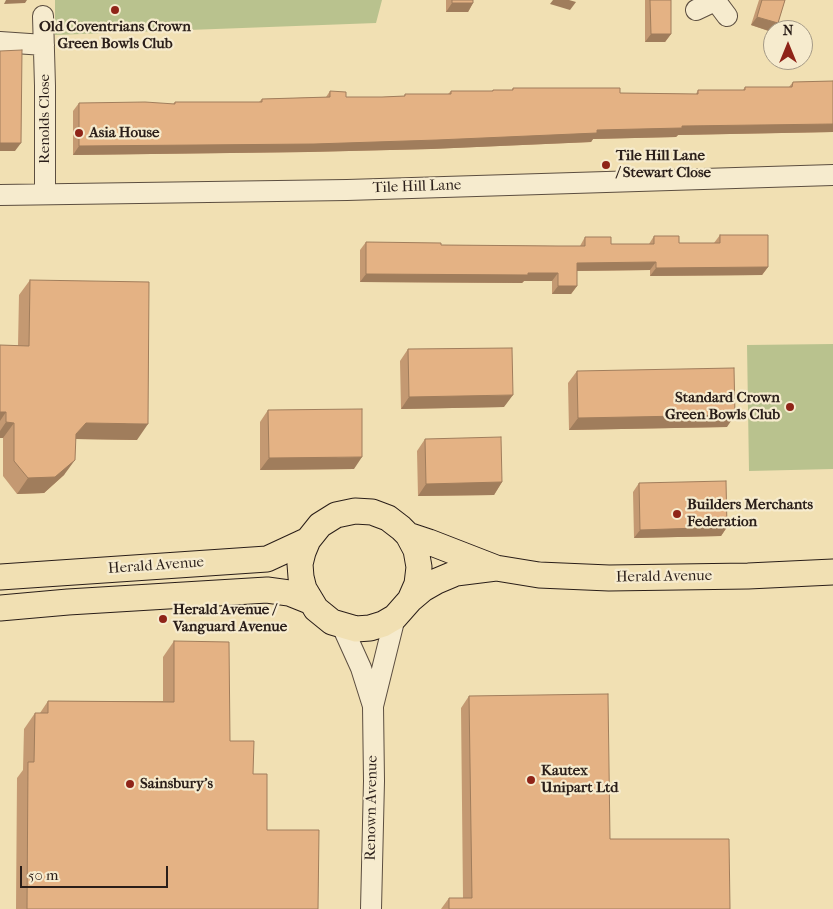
<!DOCTYPE html>
<style>
body{margin:0}
#map{position:relative;width:833px;height:909px;overflow:hidden;background:#f1e0b3;font-family:"IM FELL French Canon",serif}
canvas{display:block}
.north{position:absolute;left:763px;top:20px;width:50px;height:50px;box-sizing:border-box;background:#f6ebce;border:1px solid #a49986;border-radius:50%;rotate:0deg;font-size:14px;font-weight:700;line-height:20px;text-align:center;color:#2a1e19}
.north::after{content:'';display:block;margin:auto;width:18px;height:22px;background:#8f2418;clip-path:polygon(50% 0,100% 100%,50% 72%,0 100%)}
.scale{position:absolute;left:20px;top:866px;width:148px;height:22px;box-sizing:border-box;border:2px solid #2a1e19;border-top:0;padding-left:6px;font-size:15px;line-height:18px;white-space:nowrap;color:#2a1e19;-webkit-text-stroke:4px #f6ebce;paint-order:stroke}
</style>
<div id="map">
<canvas width="833" height="909"></canvas>
<div class="north">N</div>
<div class="scale">50 m</div>
</div>
<script>
const ctx = document.querySelector('canvas').getContext('2d');
ctx.lineJoin = 'round';
function fill(path, color) { ctx.fillStyle = color; ctx.fill(path, 'evenodd'); }
const toPath = rows => new Path2D(rows.map(r => 'M' + r).join(''));
function trace(path, color, width, dash) { ctx.strokeStyle = color; ctx.lineWidth = width; ctx.lineCap = dash ? 'butt' : 'round'; ctx.setLineDash(dash || []); ctx.stroke(path); }
function write(font, color, halo, rows, align = 'center') {
  ctx.font = font + ' "IM FELL French Canon",serif'; ctx.lineWidth = 4.5; ctx.setLineDash([]); ctx.textBaseline = 'middle'; ctx.strokeStyle = halo; ctx.fillStyle = color; for (const [text, x, y, turn = 0] of rows) {
    ctx.save(); ctx.translate(x, y); ctx.rotate((+turn || 0) * Math.PI / 180); ctx.textAlign = isNaN(turn) ? turn : align; if (halo) ctx.strokeText(text, 0, 0); ctx.fillText(text, 0, 0); ctx.restore();
  }
}
fill(toPath([
 [55,0,382,0,376,23,55,35],
 [833,344,833,469,749,471,747,345]
]), '#b9c28e');
const minor = toPath([
 [715,0,727,16],
 [696,10,715,1],
 [43,16,45,86,45,193],
 [0,42,44,45],
 [0,195,347,190,833,175],
 [342,626,361,668,373,706],
 [371,909,374,781,373,706,395,617]
]);
const major = toPath([
 [408,535,416,550,419,567,417,584,410,600],
 [496,568,456,573,437,581,423,589,410,600,395,617,383,624,370,628,356,629,332,622,316,609,304,589,301,577,300,564,303,552,308,540,320,525,336,515,355,511,372,512,388,518,401,528,408,535,429,542,496,568,539,575,609,578,748,576,833,572],
 [0,577,267,559,308,540],
 [0,608,68,602,267,590,289,593,309,601]
]);
trace(minor, '#5c4e40', 22);
trace(major, '#2a1e19', 27);
trace(minor, '#f6ebce', 20);
trace(major, '#f1e0b3', 25);
fill(toPath([
 [446,0,473,0,473,3,468,12,446,12],
 [645,0,671,0,671,34,665,42,645,42],
 [759,0,785,0,778,23,772,32,751,25],
 [833,81,833,132,678,135,676,137,593,139,591,142,431,149,308,152,73,155,73,111,79,103,173,104,175,102,259,102,262,99,326,97,330,91,346,97,382,97,404,96,405,94,448,94,451,91,492,91,493,90,512,90,513,88,620,93,696,94,698,90,743,90,745,87,789,87,793,82],
 [720,235,768,267,762,275,650,276,650,270,577,271,577,286,571,294,552,294,552,281,524,281,522,283,360,282,360,250,366,242,441,245,558,246,580,246,585,237,611,244,649,244,654,236,679,243,714,243],
 [30,280,137,440,76,439,64,475,44,493,17,494,3,476,3,438,0,438,0,345,18,346,19,295],
 [408,349,504,407,401,409,400,361],
 [577,371,727,427,569,430,568,383],
 [268,410,354,469,260,470,260,422],
 [425,439,502,482,494,495,418,496,417,451],
 [639,483,727,527,721,536,634,538,633,492],
 [174,641,230,741,253,774,267,830,318,909,16,909,17,778,23,770,24,729,35,713,40,713,48,701,163,701,163,657],
 [469,696,610,839,730,909,441,909,449,898,463,898,461,708]
]), '#c49972');
fill(toPath([
 [6,0,27,0,25,3,4,4],
 [553,0,569,0,576,2,570,10,550,4],
 [452,3,473,3,468,12,446,12],
 [757,17,778,23,772,32,751,25],
 [651,34,671,34,665,42,645,42],
 [833,124,833,132,678,135,676,137,593,139,591,142,431,149,308,152,73,155,79,146,597,130,682,126],
 [0,143,21,143,15,151,0,151],
 [656,262,650,270,571,271,577,263],
 [768,267,762,275,650,276,656,268],
 [558,273,552,281,524,281,522,283,360,282,366,274],
 [558,286,577,286,571,294,552,294],
 [513,395,504,407,401,409,409,397],
 [0,412,6,412,0,421],
 [735,415,727,427,569,430,578,418],
 [6,422,14,423,3,438,0,438,0,431],
 [86,423,148,424,137,440,76,439,76,434],
 [362,457,354,469,260,470,269,458],
 [75,460,64,475,44,493,17,494,28,478],
 [502,482,494,495,418,496,426,484],
 [727,527,721,536,634,538,640,530]
]), '#a07d5c');
const building = toPath([
 [452,0,473,0,473,3,452,3,452,0],
 [650,0,671,0,671,34,651,34,650,0],
 [762,0,785,0,778,23,757,17,762,0],
 [22,50,21,143,0,143,0,51,22,50],
 [833,81,833,124,682,126,682,128,597,130,597,133,437,140,314,144,79,146,79,103,145,102,175,104,175,102,262,102,262,99,330,97,330,91,346,92,346,97,382,97,405,96,405,94,451,94,451,91,493,91,493,90,513,90,513,88,620,88,620,93,698,94,698,90,745,90,745,87,792,87,793,82,833,81],
 [720,235,768,235,768,267,656,268,656,262,577,263,577,286,558,286,558,273,528,273,528,275,366,274,366,242,441,243,441,245,558,246,585,246,585,237,611,237,611,244,654,244,654,236,679,236,679,243,720,243,720,235],
 [30,280,149,282,148,424,86,423,76,434,75,460,55,477,28,478,14,461,14,423,6,422,6,412,0,412,0,345,29,346,30,280],
 [512,348,513,395,409,397,408,349,512,348],
 [734,368,735,415,578,418,577,371,734,368],
 [362,409,362,457,269,458,268,410,362,409],
 [501,437,502,482,426,484,425,439,501,437],
 [726,481,727,527,640,530,639,483,726,481],
 [174,641,229,642,230,741,254,741,253,774,267,774,267,830,319,830,318,909,27,909,28,762,34,762,35,713,48,713,48,701,174,702,174,641],
 [608,694,610,839,729,839,730,909,449,909,449,898,472,898,469,696,608,694]
]);
fill(building, '#e4b284');
trace(building, '#a07d5c', 1);
for (const [x, y, r, color] of [
 [115,10,5,"#8f2418"],
 [79,133,5,"#8f2418"],
 [606,165,5,"#8f2418"],
 [790,407,5,"#8f2418"],
 [677,514,5,"#8f2418"],
 [163,619,5,"#8f2418"],
 [531,780,5,"#8f2418"],
 [130,784,5,"#8f2418"]
]) { const dot = new Path2D(); dot.arc(x, y, r, 0, 2 * Math.PI); ctx.fillStyle = color; ctx.fill(dot); trace(dot, '#f6ebce', 2); }
write('bold 15px', '#2a1e19', '#f6ebce', [
 ["Old Coventrians Crown",115,27,"center"],
 ["Green Bowls Club",115,44,"center"],
 ["Asia House",89,133],
 ["Tile Hill Lane",616,156],
 ["/ Stewart Close",616,173],
 ["Standard Crown",780,398,"right"],
 ["Green Bowls Club",780,415,"right"],
 ["Builders Merchants",687,505],
 ["Federation",687,522],
 ["Herald Avenue /",173,610],
 ["Vanguard Avenue",173,627],
 ["Kautex",541,771],
 ["Unipart Ltd",541,788],
 ["Sainsbury's",140,784]
], 'left');
write('15px', '#2a1e19', '#f6ebce', [
 ["Renolds Close",45,119,-90],
 ["Tile Hill Lane",417,187,-2],
 ["Herald Avenue",156,566,-4],
 ["Herald Avenue",664,577,-1],
 ["Renown Avenue",372,808,-89]
]);
</script>
